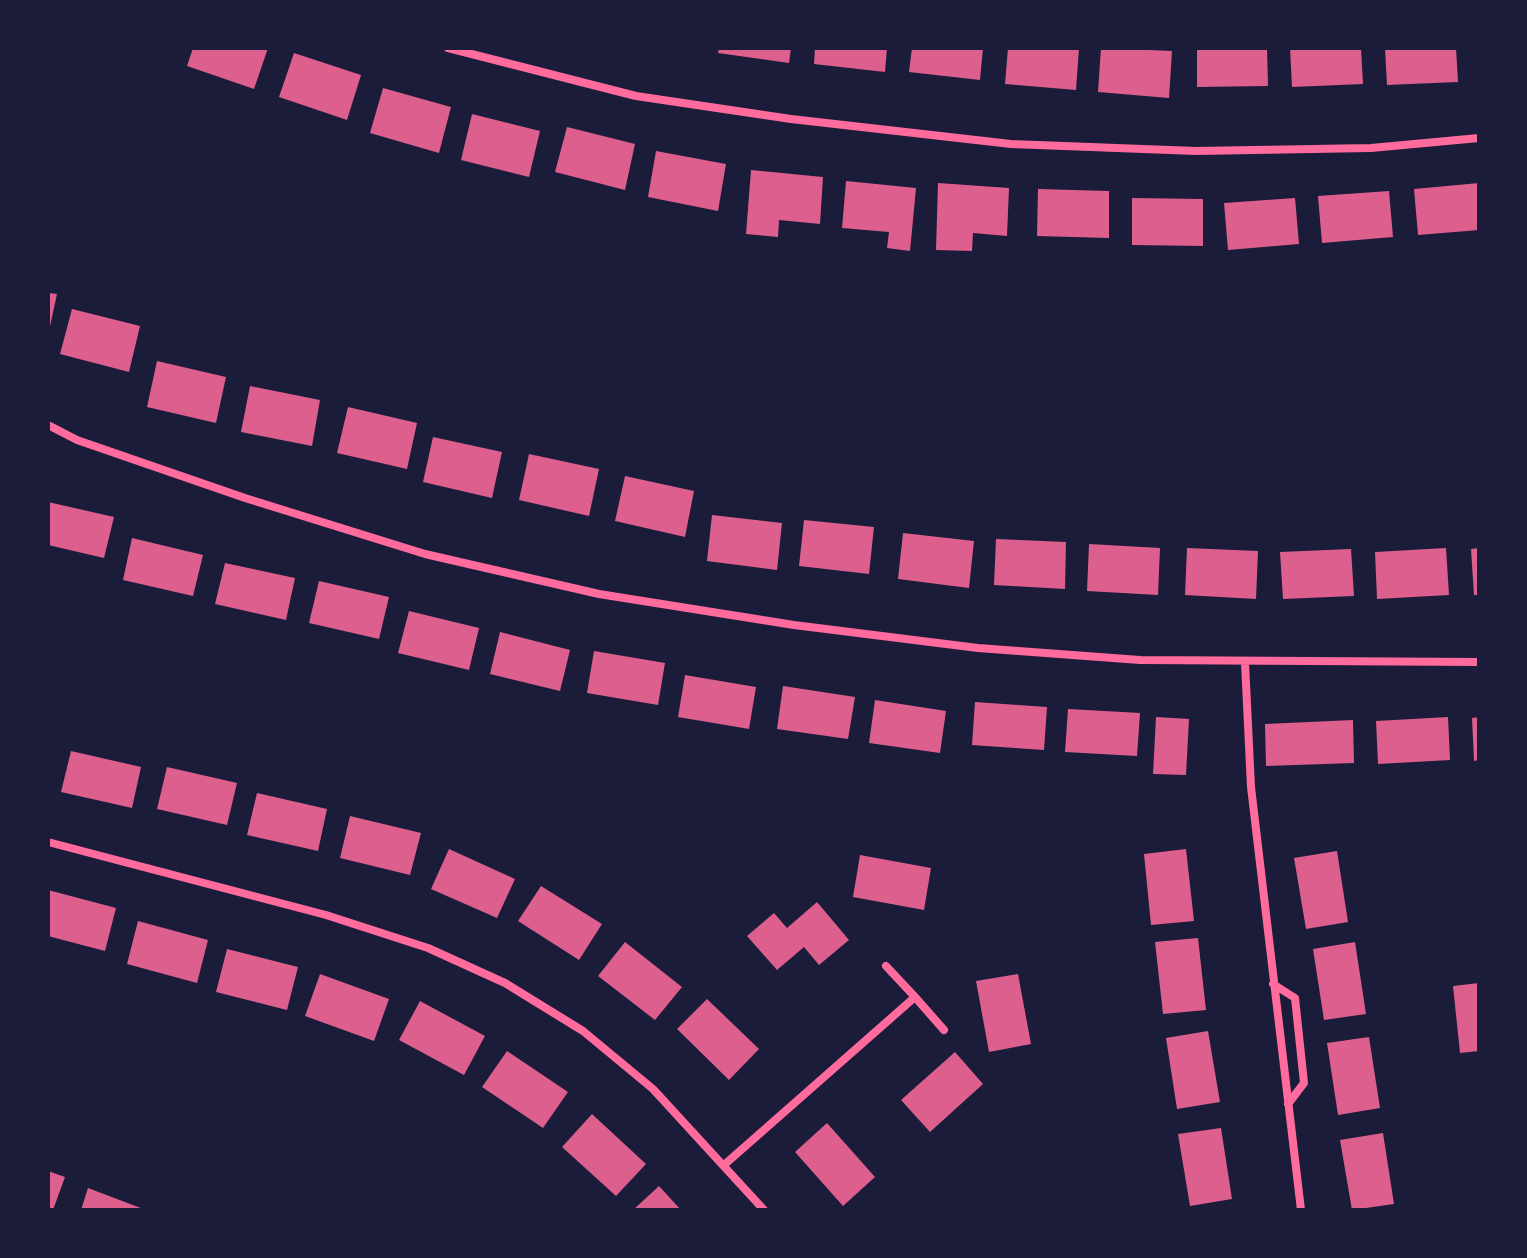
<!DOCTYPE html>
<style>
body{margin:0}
#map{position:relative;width:1527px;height:1258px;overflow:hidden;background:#1b1b3a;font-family:"Nunito Sans",sans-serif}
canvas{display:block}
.frame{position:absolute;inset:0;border:50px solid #1b1b3a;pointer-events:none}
</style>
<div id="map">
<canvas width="1527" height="1258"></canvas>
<div class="frame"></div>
</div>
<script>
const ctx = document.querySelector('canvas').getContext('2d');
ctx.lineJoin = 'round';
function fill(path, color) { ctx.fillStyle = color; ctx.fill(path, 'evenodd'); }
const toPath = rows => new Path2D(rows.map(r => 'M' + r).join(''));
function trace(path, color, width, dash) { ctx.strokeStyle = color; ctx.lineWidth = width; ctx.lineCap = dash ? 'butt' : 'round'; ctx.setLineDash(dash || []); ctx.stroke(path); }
fill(toPath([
 [193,48,268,48,254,89,187,66],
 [719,48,791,48,789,63,718,53],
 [815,48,887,48,885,72,814,64],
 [912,48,983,48,980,80,909,72],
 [1008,48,1079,48,1076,90,1005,84],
 [1101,48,1172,51,1169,98,1098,92],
 [1197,48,1267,48,1268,86,1197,87],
 [1290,48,1361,48,1363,84,1292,87],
 [1385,48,1456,48,1458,82,1387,85],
 [294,53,361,75,347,120,279,97],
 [383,88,451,107,439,153,370,133],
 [472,114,540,131,529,177,461,160],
 [567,127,635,144,625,190,555,172],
 [656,151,726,164,718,211,648,197],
 [751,170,823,177,820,224,779,220,778,237,746,234],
 [846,181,916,188,910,251,887,248,889,232,842,228],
 [938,183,1009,188,1007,236,973,233,972,251,936,250],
 [1479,183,1479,230,1418,235,1414,189],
 [1038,189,1109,191,1109,238,1037,236],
 [1389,191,1393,237,1322,243,1318,196],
 [1132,198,1203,199,1203,246,1132,245],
 [1295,198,1299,244,1228,250,1224,203],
 [48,293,57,294,49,331,48,331],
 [72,309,140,326,129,372,60,354],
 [157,361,226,377,216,423,147,407],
 [250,386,320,400,312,446,241,432],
 [348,407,417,423,407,469,337,453],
 [433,437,502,452,492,498,423,482],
 [529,454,599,469,589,516,519,500],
 [625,476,694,491,685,537,615,521],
 [48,502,114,517,104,558,48,545],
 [712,515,782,523,777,570,707,561],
 [804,520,874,527,869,574,799,566],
 [903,533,974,541,969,588,898,579],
 [132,538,203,555,193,596,123,580],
 [996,539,1066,542,1065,589,994,585],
 [1089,544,1160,548,1158,595,1087,591],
 [1187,548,1258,551,1256,599,1185,595],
 [1446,548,1449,595,1377,599,1375,552],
 [1479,548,1479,595,1474,595,1471,549],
 [1351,549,1354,596,1283,599,1280,552],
 [225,563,295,578,286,620,215,604],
 [319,581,389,597,379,639,309,623],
 [409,611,479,628,469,670,398,653],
 [500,632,570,650,560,691,490,674],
 [594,651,665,663,658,705,587,693],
 [685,675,756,687,749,729,678,717],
 [783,686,855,697,848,739,777,729],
 [875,700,946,711,940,753,869,743],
 [975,702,1047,707,1044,750,972,745],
 [1068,709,1140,713,1137,756,1065,752],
 [1156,717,1189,719,1186,775,1153,774],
 [1448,717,1450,760,1378,764,1376,721],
 [1479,717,1479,760,1474,761,1472,718],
 [1353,720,1354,763,1266,766,1265,724],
 [71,751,141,767,132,808,61,792],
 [167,767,237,783,227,825,157,809],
 [257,793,327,809,318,851,247,835],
 [350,816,421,833,410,875,340,858],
 [449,849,515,879,497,918,431,889],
 [1186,849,1194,921,1151,925,1144,854],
 [1337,851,1348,922,1306,929,1294,858],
 [860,855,931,868,924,910,853,897],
 [541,886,602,924,579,960,518,921],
 [48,890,116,908,105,951,48,936],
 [817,902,849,940,819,965,804,947,777,970,747,936,774,913,787,928],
 [138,921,208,940,197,983,127,964],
 [1198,938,1206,1010,1163,1014,1155,942],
 [625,942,682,987,655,1020,598,976],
 [1355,942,1366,1014,1324,1020,1313,949],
 [227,949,298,967,287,1010,216,992],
 [320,974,389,999,374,1041,305,1016],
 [1018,974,1031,1044,989,1052,976,981],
 [1479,983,1479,1051,1460,1053,1453,986],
 [707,999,759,1049,729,1080,677,1029],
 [420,1001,485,1036,464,1075,399,1040],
 [1208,1031,1220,1102,1177,1109,1166,1038],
 [1369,1037,1380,1108,1338,1115,1327,1043],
 [507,1051,568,1092,543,1128,482,1087],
 [955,1052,983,1084,930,1132,901,1100],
 [592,1114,646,1164,616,1196,562,1147],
 [827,1123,875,1177,843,1206,795,1152],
 [1221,1128,1232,1199,1190,1206,1178,1134],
 [1383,1133,1394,1204,1352,1210,1340,1140],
 [48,1171,65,1177,53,1210,48,1210],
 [659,1186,681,1210,633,1210],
 [88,1188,146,1210,81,1210]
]), '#dd5f8e');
trace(toPath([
 [448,48,636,96,791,119,1011,144,1196,151,1371,148,1479,138],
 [48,425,77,440,245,498,425,554,599,594,794,625,978,648,1140,660,1479,662],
 [1245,663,1251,787,1301,1210],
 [48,842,326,915,428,948,505,983,583,1031,653,1089,764,1210],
 [886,966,915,997],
 [1273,984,1295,998,1304,1083,1288,1104],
 [724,1165,915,997,944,1030]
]), '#ff6b9d', 8);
</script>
